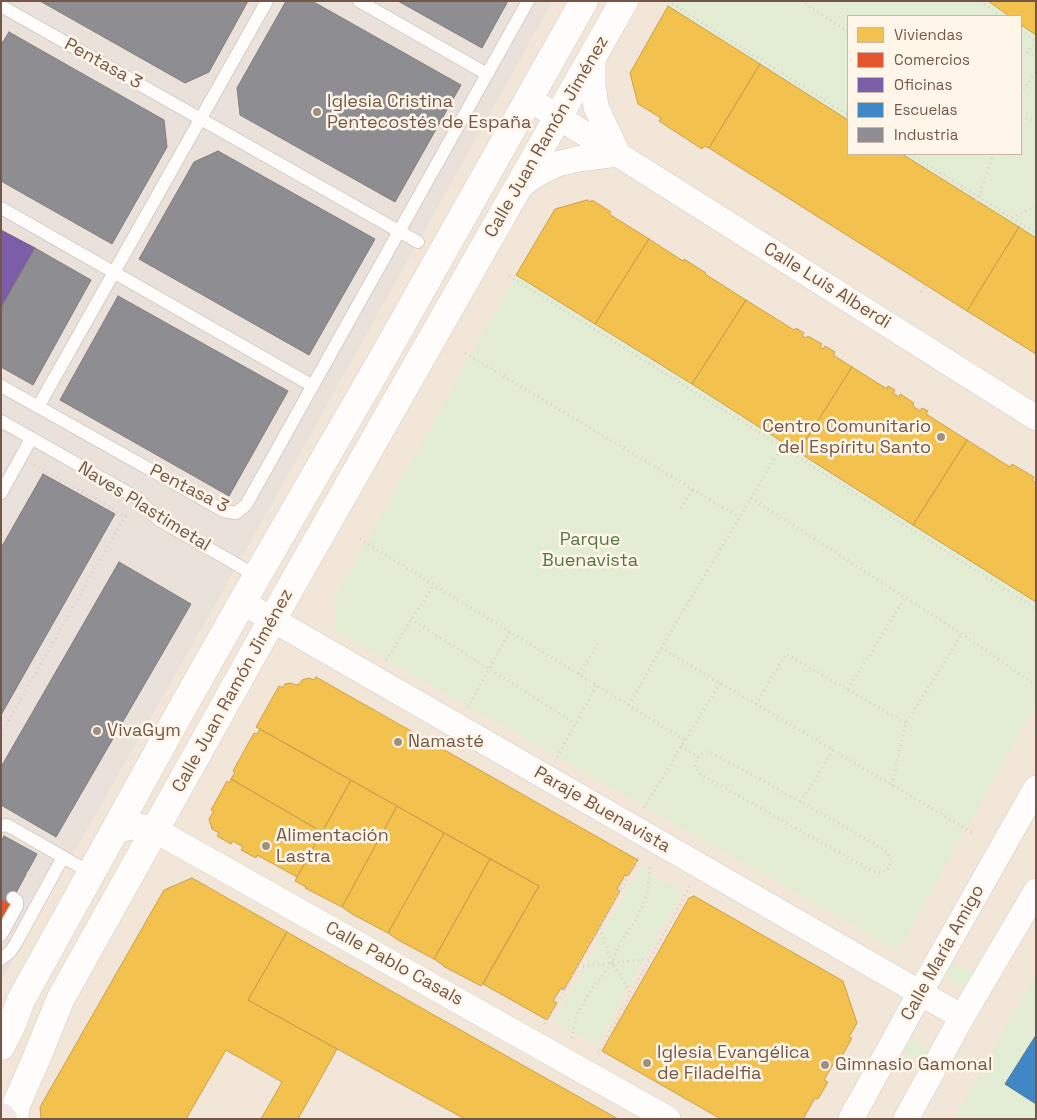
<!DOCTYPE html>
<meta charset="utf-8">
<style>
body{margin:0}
#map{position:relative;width:1037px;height:1120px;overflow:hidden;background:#f6f1e9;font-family:"Space Grotesk",sans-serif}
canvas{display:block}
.frame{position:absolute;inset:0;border:2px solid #745749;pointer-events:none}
.legend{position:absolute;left:847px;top:15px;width:175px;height:140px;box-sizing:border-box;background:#fff6e9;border:1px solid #c7b6a9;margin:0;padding:6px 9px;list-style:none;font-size:15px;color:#745749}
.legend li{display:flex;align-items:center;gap:10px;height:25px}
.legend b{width:25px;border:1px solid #c7b6a9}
</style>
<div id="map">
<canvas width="1037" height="1120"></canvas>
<div class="frame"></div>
<ul class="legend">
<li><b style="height:14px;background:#f2c14e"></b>Viviendas</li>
<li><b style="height:14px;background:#e4572e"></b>Comercios</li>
<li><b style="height:14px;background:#7b5ea7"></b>Oficinas</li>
<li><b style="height:14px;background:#3f88c5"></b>Escuelas</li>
<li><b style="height:14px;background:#8d8d92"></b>Industria</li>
</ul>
</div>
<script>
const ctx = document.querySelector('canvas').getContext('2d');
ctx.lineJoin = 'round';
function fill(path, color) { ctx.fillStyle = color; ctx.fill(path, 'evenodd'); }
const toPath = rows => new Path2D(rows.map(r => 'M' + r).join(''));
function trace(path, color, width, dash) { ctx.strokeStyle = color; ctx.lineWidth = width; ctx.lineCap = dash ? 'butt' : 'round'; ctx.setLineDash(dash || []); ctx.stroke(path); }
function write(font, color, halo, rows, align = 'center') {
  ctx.font = font + ' "Space Grotesk",sans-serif'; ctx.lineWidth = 5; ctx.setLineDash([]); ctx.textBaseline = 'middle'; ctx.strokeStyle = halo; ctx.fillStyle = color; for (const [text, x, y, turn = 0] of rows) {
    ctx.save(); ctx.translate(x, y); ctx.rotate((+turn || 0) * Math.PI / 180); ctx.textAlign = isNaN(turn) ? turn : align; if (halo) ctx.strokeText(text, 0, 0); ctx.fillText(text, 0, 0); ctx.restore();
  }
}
fill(toPath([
 [553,1,1036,1,1036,1119,1,1119,1,981,238,565],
 [848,16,1021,16,1021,154,848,154]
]), '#f2e6d9');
fill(toPath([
 [1,1,553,1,238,565,1,981]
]), '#e9e1da');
fill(toPath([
 [671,1,988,1,1009,16,848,16,848,120,668,6],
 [1021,25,1036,35,1036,238,902,154,1021,154],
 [516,275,692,384,1036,602,1036,705,898,950,336,631,334,599],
 [640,868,682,892,628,988,597,1045,554,1021],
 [952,961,975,974,971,980,966,985,961,986,956,984,951,981,948,977,947,973],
 [1036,974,1036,1035,1005,1084,1036,1104,1036,1119,954,1119],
 [914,1041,922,1044,928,1051,928,1055,922,1067,915,1056,910,1060,903,1048,910,1042]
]), '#e3edd4');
const homes = toPath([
 [988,1,1036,1,1036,35,1021,25,1021,16,1009,16,988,1],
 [668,6,760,64,709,148,704,146,702,149,659,121,661,118,638,104,630,73,668,6],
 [760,64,848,120,848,154,902,154,1019,227,967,311,709,148,760,64],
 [587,200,591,202,592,200,611,212,609,214,649,239,595,324,516,275,555,209,587,200],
 [1019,227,1036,238,1036,354,967,311,1019,227],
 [649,239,683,261,684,259,706,273,705,274,746,300,692,384,595,324,649,239],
 [746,300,794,330,796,328,804,333,802,336,806,338,808,336,822,344,820,347,823,349,825,346,835,352,833,355,852,367,798,452,692,384,746,300],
 [852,367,887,389,888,386,895,390,893,393,899,397,900,394,914,403,913,406,920,411,922,408,928,411,926,414,967,440,913,525,798,452,852,367],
 [967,440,1010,467,1012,464,1034,477,1032,480,1036,483,1036,602,913,525,967,440],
 [316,677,638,860,628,876,625,875,617,889,620,891,564,990,561,988,553,1001,557,1003,547,1020,483,984,539,886,256,727,279,686,283,688,285,684,291,683,296,685,300,684,302,680,309,678,314,680,316,677],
 [260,729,351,780,322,832,231,779,235,772,233,771,254,733,257,734,260,729],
 [231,779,322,832,297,877,257,855,256,858,241,850,243,847,233,841,231,844,217,836,219,833,212,829,209,819,214,811,211,810,227,781,230,783,231,779],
 [351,780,397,806,342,907,305,888,306,887,295,881,351,780],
 [397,806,444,833,388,933,352,914,342,907,397,806],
 [444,833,490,859,434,959,398,940,388,933,444,833],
 [490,859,539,886,481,986,443,966,443,965,434,959,490,859],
 [192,878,287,932,248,1000,337,1049,298,1119,261,1119,282,1082,226,1050,186,1119,41,1119,40,1107,164,890,192,878],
 [694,896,843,981,857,1023,849,1037,852,1038,842,1056,839,1054,824,1080,828,1082,818,1099,815,1098,803,1119,721,1119,602,1051,689,898,694,896],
 [287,932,618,1119,465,1119,248,1000,287,932]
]);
fill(homes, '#f2c14e');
trace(homes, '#cca14c', 1);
const shops = toPath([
 [1,899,10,904,1,919,1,899]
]);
fill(shops, '#e4572e');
trace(shops, '#c25736', 1);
const offices = toPath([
 [1,230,35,248,1,308,1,230]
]);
fill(offices, '#7b5ea7');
trace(offices, '#795c8b', 1);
const schools = toPath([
 [1036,1035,1036,1104,1005,1084,1036,1035]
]);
fill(schools, '#3f88c5');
trace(schools, '#4f79a0', 1);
const industry = toPath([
 [40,1,248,1,209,72,185,83,40,1],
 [286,1,312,1,461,85,395,202,240,115,237,88,286,1],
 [398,1,508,1,482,48,398,1],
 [9,32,164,120,167,147,112,244,1,181,1,45,9,32],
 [218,151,375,239,309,355,139,259,194,162,218,151],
 [35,248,91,280,33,385,1,367,1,308,35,248],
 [118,296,288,391,229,496,60,400,118,296],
 [43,474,115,514,1,715,1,548,43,474],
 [119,562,191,604,56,837,1,805,1,767,119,562],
 [4,836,37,854,10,904,1,899,1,841,4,836]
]);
fill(industry, '#8d8d92');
trace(industry, '#867d7c', 1);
const lane = toPath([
 [359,1,487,74],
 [1,6,418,242],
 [1,208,313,386],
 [1,386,224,511,236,513,246,505,528,1],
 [38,407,267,1],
 [1,421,137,498,159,520,257,576],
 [1,493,31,439],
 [1,826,7,825,63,857],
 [1,935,17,906,17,901,13,898],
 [1,959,10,952,16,943,63,857,91,873]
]);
const street = toPath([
 [593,57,593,85,596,107,618,154],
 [529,99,622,157,1036,418],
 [517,189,535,175,557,164,578,159,618,154],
 [242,602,962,1017],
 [115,830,140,826,155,830,668,1119],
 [851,1119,920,993,1036,788],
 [906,1119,962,1017,1036,891]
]);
const secondary = toPath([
 [1,1046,12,1024,21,1000,179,714,257,576,384,356,584,1],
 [14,1119,16,1105,37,1057,60,1000,272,620,624,1]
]);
const highway = toPath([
 [1,1117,3,1119]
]);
trace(lane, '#d4ccc6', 14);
trace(street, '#d4ccc6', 26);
trace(secondary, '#d5ccc6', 29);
trace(highway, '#d5ccc5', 29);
trace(toPath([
 [668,1,848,115],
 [801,1,848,32],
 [980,1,1001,16],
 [1021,30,1036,41],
 [1028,52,1036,58],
 [1021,53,1028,52,1036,41],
 [1021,94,1036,72],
 [1021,117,1036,121],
 [910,154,1036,233],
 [976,201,979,197,993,154],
 [1012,218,1036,206],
 [509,276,782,447,1036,609],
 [921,292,926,285],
 [465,353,739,517],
 [34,465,125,516,129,515],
 [751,498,962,634,1036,685],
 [681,508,693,489],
 [360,539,685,740],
 [411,619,576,724],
 [661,648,973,833],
 [386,660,434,584],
 [579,674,598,644],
 [848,689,905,598],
 [756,704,786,654,906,723],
 [629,705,661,648,784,443],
 [468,707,510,631],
 [1,734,125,516],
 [681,746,698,757,704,753,710,752,801,802,885,850,891,858,889,868,881,873,872,871,698,773,695,766,698,757],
 [557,757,597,685],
 [892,785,906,723,962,634],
 [801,802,833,750],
 [644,808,720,683],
 [27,872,34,876],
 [600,928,612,963,628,988,630,994],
 [578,967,649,959],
 [545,1024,639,857],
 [572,1038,576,1016,591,990,612,963,620,943,635,921,643,906,648,889,650,865],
 [598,1054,690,886]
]), '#dad1cc', 3, [1, 4]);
trace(lane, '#fefdfc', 12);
trace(street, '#fefdfc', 25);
trace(secondary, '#fefdfc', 28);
trace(highway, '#f0e8e4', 28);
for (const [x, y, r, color] of [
 [317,112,5,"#a28d81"],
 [941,437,5,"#a28d81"],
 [97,731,5,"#a28d81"],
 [398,742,5,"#a28d81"],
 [266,846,5,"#a28d81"],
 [647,1063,5,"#a28d81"],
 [825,1065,5,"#a28d81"]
]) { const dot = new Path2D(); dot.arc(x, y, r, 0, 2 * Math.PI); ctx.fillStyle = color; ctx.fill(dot); trace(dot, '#fff6e9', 2); }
write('18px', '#745749', '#fff6e9', [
 ["Pentasa 3",103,64,29],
 ["Calle Juan Ramón Jiménez",547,137,-60],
 ["Calle Luis Alberdi",827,286,32],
 ["Pentasa 3",189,489,27],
 ["Naves Plastimetal",144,507,32],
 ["Calle Juan Ramón Jiménez",233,691,-61],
 ["Paraje Buenavista",602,810,30],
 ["Calle María Amigo",943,953,-61],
 ["Calle Pablo Casals",394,964,29]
]);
write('18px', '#745749', '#fff6e9', [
 ["Iglesia Cristina",327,102],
 ["Pentecostés de España",327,123],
 ["Centro Comunitario",931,427,"right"],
 ["del Espíritu Santo",931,448,"right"],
 ["VivaGym",107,731],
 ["Namasté",408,742],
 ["Alimentación",276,836],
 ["Lastra",276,857],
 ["Iglesia Evangélica",657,1053],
 ["de Filadelfia",657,1074],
 ["Gimnasio Gamonal",835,1065]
], 'left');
write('18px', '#537942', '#fff6e9', [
 ["Parque",590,540],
 ["Buenavista",590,561]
]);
</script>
